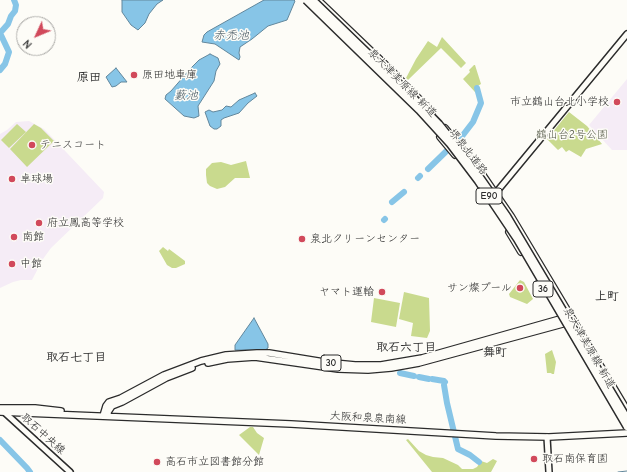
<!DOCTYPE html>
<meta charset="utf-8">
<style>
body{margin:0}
#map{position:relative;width:627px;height:472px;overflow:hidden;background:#fdfcf7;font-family:"Comic Neue",sans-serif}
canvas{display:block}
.north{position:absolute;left:16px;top:16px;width:40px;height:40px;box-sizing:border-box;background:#fdfcf7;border:1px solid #a9a8a5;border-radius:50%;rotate:226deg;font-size:11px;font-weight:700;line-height:16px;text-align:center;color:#2b2b2b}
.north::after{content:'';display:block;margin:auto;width:14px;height:18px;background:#d1495b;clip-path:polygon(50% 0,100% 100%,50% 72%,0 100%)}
</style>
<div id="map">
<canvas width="627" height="472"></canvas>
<div class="north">N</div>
</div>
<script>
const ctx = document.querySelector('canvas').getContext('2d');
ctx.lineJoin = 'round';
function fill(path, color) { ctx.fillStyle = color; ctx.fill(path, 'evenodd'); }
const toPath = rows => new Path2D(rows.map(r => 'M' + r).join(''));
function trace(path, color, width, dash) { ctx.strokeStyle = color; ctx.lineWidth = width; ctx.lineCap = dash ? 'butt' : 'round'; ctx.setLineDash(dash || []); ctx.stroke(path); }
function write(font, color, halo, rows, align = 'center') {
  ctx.font = font + ' "Comic Neue","Klee One",sans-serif'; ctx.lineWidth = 3; ctx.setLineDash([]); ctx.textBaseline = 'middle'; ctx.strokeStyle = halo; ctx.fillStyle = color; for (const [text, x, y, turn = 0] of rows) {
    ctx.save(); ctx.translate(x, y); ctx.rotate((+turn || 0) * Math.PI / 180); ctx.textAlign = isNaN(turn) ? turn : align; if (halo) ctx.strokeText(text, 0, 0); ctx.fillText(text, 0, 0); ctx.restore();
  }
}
fill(toPath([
 [627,79,627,150,612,150,589,125],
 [29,121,44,129,49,134,104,192,103,198,51,248,43,259,32,280,21,280,13,282,0,288,0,134,7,130,16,122]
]), '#f5ecf6');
fill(toPath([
 [442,37,466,63,461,68,441,48,408,80,406,78,416,59,428,41,437,47],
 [474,65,475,65,481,84,476,87,475,92,463,79,470,72,469,70],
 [569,112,587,126,602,144,586,149,581,157,569,150,566,152,562,147,558,150,547,139],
 [17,124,26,132,9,148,1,140],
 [34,124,41,128,54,141,27,167,10,149],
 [246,161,250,178,235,178,225,187,217,189,210,186,207,183,206,175,206,169,212,163,221,162,231,165],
 [163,247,168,251,169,249,185,261,185,264,176,268,172,268,167,265,159,251],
 [520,280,524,282,533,299,527,304,510,297,509,294],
 [404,292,429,298,430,331,427,338,411,336,413,323,399,319],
 [374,298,400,303,396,327,371,322],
 [552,350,556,362,554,374,552,374,551,373,547,373,545,354],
 [250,427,253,427,257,433,264,438,259,455,239,435],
 [408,439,419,451,426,455,433,457,443,458,458,465,462,469,473,469,477,467,481,461,487,463,493,459,497,461,491,472,432,472,406,440]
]), '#c9da8e');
const water = toPath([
 [122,0,163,0,157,4,149,14,145,23,138,30,131,25,122,12,122,0],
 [264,0,294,0,295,1,287,20,268,26,252,39,240,47,239,53,240,57,239,60,215,44,202,42,204,35,207,32,264,0],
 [210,54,218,58,220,64,216,71,214,81,198,106,199,116,194,118,184,116,165,99,166,95,171,91,191,68,199,60,210,54],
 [116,68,127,82,121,82,116,86,112,87,106,77,116,68],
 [255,93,257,96,248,103,239,113,224,118,221,120,221,126,217,129,214,129,210,126,205,112,209,110,213,112,222,110,226,106,231,107,239,100,255,93],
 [254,318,268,344,268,348,265,350,235,350,235,345,254,318]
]);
fill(water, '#87c5e7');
trace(water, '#62879c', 1);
trace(toPath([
 [618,472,627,471]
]), '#62879c', 1);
trace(toPath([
 [0,70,5,64,9,52,0,33,8,24,11,16,15,11,16,5,14,0],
 [428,169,463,135,473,122,481,103,477,88],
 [418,178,420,176],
 [392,202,404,192],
 [384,220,385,219],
 [400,373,414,376],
 [419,377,429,379],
 [432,379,444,381,445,382],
 [444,385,447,403,458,449,470,455,479,462],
 [0,440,27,468,30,472]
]), '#87c5e7', 6);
const secondary = toPath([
 [494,195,627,34],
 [3,411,70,472],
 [547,437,549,472]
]);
const primary = toPath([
 [318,0,392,71,432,112],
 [445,128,478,168,511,216,627,410],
 [440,137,455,155],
 [509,232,521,252],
 [208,363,227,359,255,357,338,369,368,370,391,368,419,363,570,322],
 [0,408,35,408,61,411],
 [0,412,291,424,496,436,549,437,627,433],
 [103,416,106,406,109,402,121,398,164,375,201,361,226,355,257,353,269,353,324,362,355,365,381,365,422,358,567,317],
 [108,416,108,412,112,406,122,402,166,378,192,368]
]);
trace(secondary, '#2b2b2b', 8);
trace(primary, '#2b2b2b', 8);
trace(secondary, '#fdfcf7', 5);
trace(primary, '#fdfcf7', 5.5);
const highwayBridge = toPath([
 [306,0,419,110,450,144,478,181,517,239,627,427],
 [313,0,406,90,439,124,468,160,507,216,627,418]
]);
trace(highwayBridge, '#2b2b2b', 9, []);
trace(highwayBridge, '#fdfcf7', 6);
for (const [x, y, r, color] of [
 [134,75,4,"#d1495b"],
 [617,102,4,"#d1495b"],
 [32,145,4,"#d1495b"],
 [12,179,4,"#d1495b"],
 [39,223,4,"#d1495b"],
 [14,237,4,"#d1495b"],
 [302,239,4,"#d1495b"],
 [12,264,4,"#d1495b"],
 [520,288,4,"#d1495b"],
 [382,292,4,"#d1495b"],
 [534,459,4,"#d1495b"],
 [157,462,4,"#d1495b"]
]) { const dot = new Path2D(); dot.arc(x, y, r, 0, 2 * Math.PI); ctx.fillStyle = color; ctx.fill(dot); trace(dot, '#fdfcf7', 1.5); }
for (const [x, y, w] of [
 [489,196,26],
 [543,289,20],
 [331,363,20]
]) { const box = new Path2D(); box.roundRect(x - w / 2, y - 8, w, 16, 3); ctx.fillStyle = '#fdfcf7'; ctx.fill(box); trace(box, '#2b2b2b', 1); }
write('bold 10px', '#2b2b2b', null, [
 ["E90",489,196],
 ["36",543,289],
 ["30",331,363]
]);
write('11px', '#2b2b2b', '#fdfcf7', [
 ["原田地車庫",142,75],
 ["市立鶴山台北小学校",609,102,"right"],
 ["テニスコート",40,145],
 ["卓球場",20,179],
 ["府立鳳高等学校",47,223],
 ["南館",22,237],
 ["泉北クリーンセンター",310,239],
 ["中館",20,264],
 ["サン燦プール",512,288,"right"],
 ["ヤマト運輸",374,292,"right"],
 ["取石南保育園",542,459],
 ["高石市立図書館分館",165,462]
], 'left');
write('11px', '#2b2b2b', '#fdfcf7', [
 ["泉大津美原線 新道",402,83,45],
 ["堺泉北道路",468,152,52],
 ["泉大津美原線 新道",589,348,60],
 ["大阪和泉泉南線",368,418,3],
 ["取石中央線",43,434,42]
]);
write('11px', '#525744', '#fdfcf7', [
 ["鶴山台2号公園",572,135]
]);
write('italic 12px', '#475963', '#fdfcf7', [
 ["赤禿池",231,36],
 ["藪池",186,96]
]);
write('bold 12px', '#2b2b2b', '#fdfcf7', [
 ["原田",89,78],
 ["上町",607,297],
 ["取石六丁目",406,348],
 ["舞町",495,353],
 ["取石七丁目",76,358]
]);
</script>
